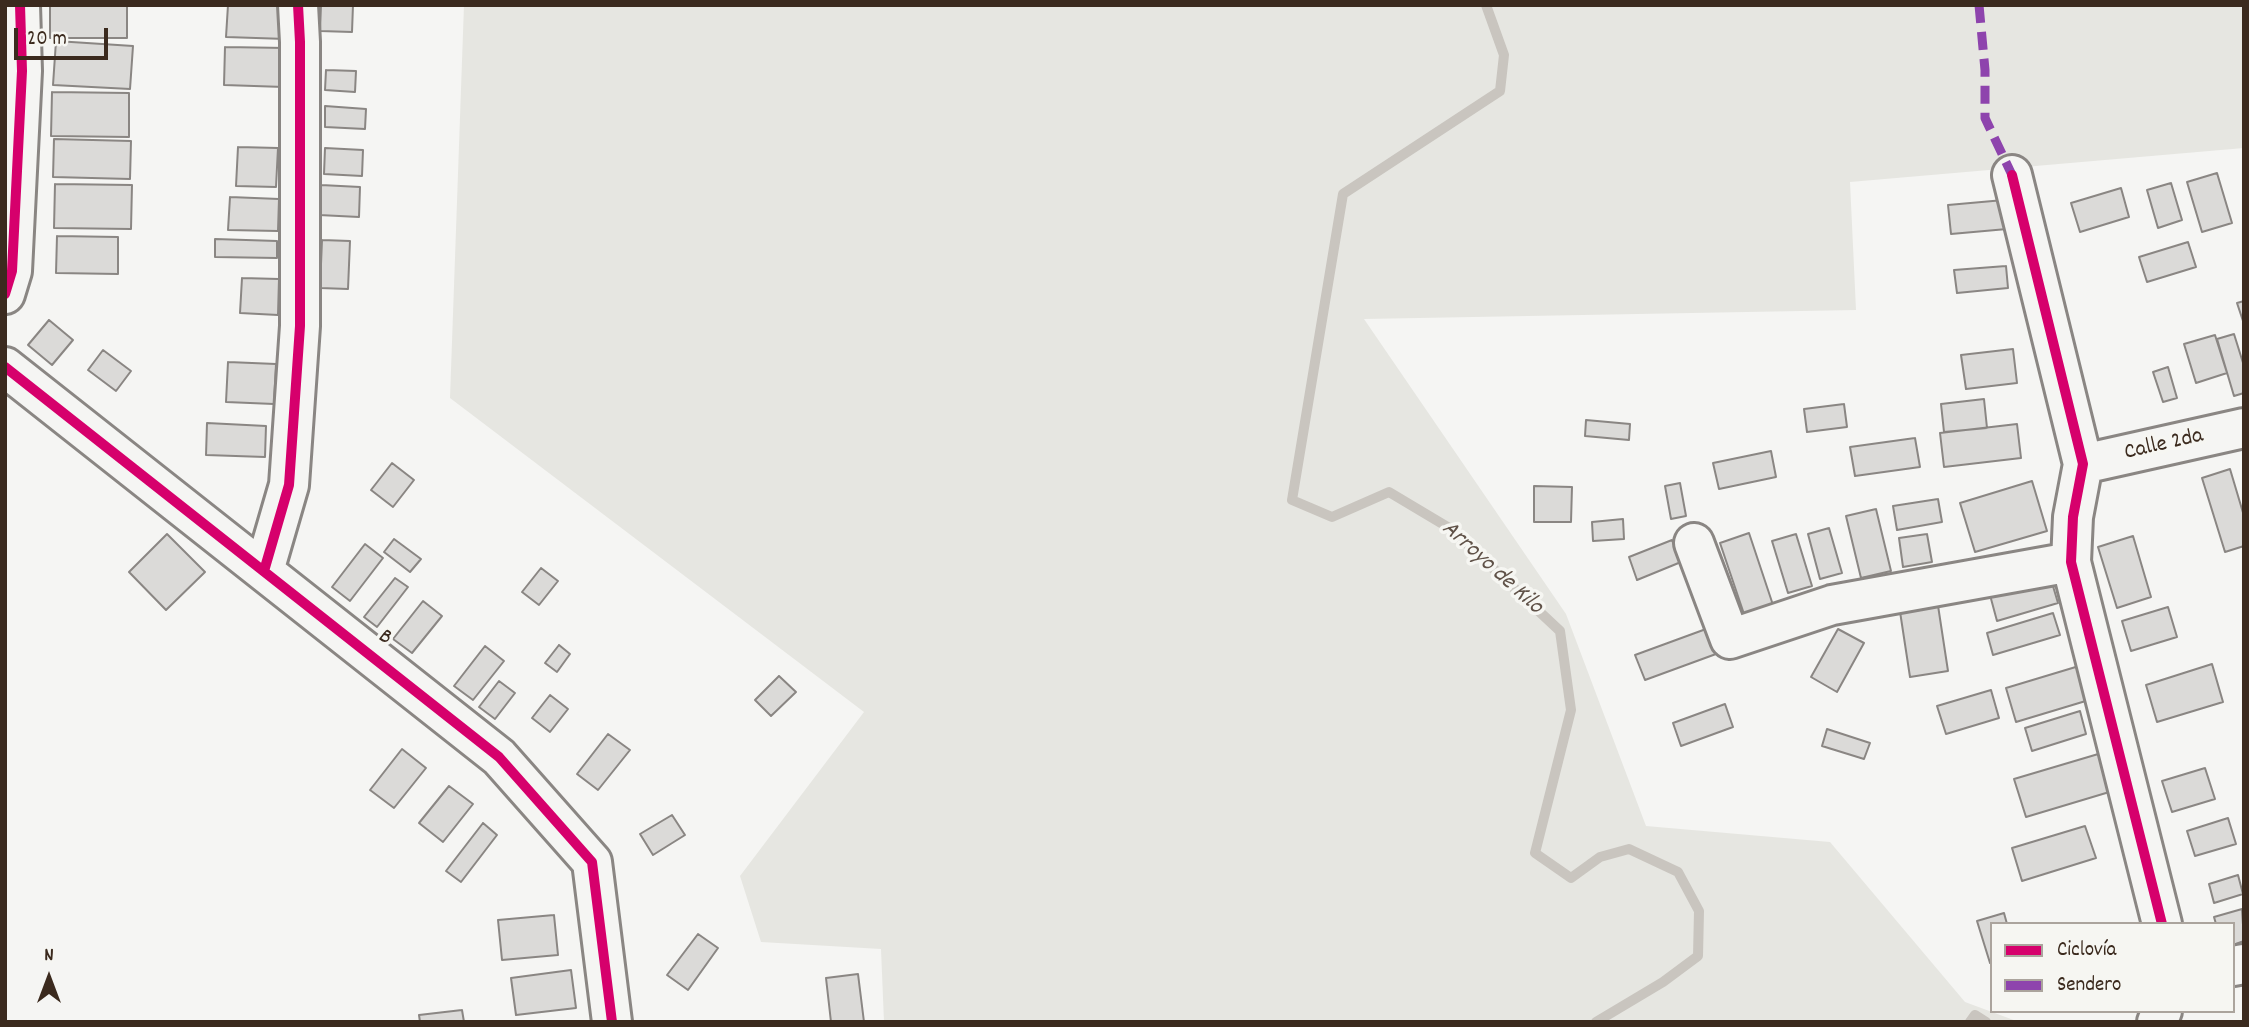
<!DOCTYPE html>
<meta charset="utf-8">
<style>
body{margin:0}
#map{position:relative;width:2249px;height:1027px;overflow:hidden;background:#f5f5f3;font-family:Dekko,sans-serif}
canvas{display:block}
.frame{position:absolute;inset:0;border:7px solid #3b2a1e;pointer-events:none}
.legend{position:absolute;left:1990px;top:922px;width:245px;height:91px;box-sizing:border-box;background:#f6f6f2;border:2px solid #aba49d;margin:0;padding:9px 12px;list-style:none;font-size:21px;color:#3b2a1e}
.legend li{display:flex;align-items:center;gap:14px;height:35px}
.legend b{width:35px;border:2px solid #aba49d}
.north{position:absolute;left:14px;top:943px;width:70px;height:70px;-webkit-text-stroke:5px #f6f6f2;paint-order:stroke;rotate:0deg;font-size:19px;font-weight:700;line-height:28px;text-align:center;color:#3b2a1e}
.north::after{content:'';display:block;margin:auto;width:24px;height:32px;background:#3b2a1e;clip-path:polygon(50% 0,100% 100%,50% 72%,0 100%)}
.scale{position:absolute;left:14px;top:28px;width:94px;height:32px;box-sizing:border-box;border:4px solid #3b2a1e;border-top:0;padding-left:9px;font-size:21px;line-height:24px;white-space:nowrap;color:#3b2a1e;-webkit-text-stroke:5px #f6f6f2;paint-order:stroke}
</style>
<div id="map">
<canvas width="2249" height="1027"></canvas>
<div class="frame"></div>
<ul class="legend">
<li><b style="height:9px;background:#d6006c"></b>Ciclovía</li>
<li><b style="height:9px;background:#8e44ad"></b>Sendero</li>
</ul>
<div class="north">N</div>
<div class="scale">20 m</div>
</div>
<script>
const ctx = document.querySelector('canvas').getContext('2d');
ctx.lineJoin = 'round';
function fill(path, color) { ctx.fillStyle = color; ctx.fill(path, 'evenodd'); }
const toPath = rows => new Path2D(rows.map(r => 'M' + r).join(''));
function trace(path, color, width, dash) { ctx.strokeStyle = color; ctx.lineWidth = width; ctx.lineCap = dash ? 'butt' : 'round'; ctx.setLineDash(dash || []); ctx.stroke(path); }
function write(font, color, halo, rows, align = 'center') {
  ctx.font = font + ' Dekko,sans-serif'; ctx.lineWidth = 7; ctx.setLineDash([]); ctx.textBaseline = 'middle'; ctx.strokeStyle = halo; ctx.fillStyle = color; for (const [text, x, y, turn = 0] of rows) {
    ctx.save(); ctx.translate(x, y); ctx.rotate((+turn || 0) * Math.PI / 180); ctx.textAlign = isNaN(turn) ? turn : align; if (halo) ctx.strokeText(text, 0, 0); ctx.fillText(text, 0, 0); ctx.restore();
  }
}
fill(toPath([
 [464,5,2244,5,2244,148,1850,182,1856,310,1364,319,1566,614,1646,826,1830,842,1965,1002,2019,1022,884,1022,881,949,761,942,740,876,864,712,450,398]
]), '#e6e6e1');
trace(toPath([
 [1486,5,1504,55,1500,91,1343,194,1292,500,1332,517,1389,492,1451,529,1560,631,1571,710,1535,853,1571,878,1600,857,1629,849,1678,872,1699,911,1698,956,1663,982,1596,1022],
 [1970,1022,1975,1015,1986,1022]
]), '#c9c5bf', 10);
const building = toPath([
 [50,5,127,5,127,38,50,38,50,5],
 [228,5,286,5,286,39,226,37,228,5],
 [321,5,353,5,352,32,320,31,321,5],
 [56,41,133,46,130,89,53,85,56,41],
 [225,47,286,48,284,87,224,85,225,47],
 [326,70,356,71,355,92,325,90,326,70],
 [52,92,129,93,129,137,51,136,52,92],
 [325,106,366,109,365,129,325,127,325,106],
 [54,139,131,141,130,179,53,177,54,139],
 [238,147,278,148,276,187,236,186,238,147],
 [325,148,363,150,362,176,324,174,325,148],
 [2217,173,2232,223,2202,232,2187,182,2217,173],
 [2171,183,2182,220,2158,228,2147,190,2171,183],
 [55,184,132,185,131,229,54,228,55,184],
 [321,185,360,187,359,217,319,215,321,185],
 [2121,188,2129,217,2080,232,2071,203,2121,188],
 [230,197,279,199,278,231,228,230,230,197],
 [2004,200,2007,229,1951,234,1948,205,2004,200],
 [57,236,118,237,118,274,56,273,57,236],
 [215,239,277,241,277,258,215,257,215,239],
 [322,240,350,241,348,289,320,288,322,240],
 [2188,242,2196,267,2147,282,2139,257,2188,242],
 [2006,266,2008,288,1957,293,1954,270,2006,266],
 [242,278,279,279,278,315,240,313,242,278],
 [2244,301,2244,324,2237,303,2244,301],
 [49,320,73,340,52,365,28,345,49,320],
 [2234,334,2244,366,2244,393,2234,396,2217,339,2234,334],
 [2215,335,2227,373,2196,383,2184,344,2215,335],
 [2013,349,2017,383,1966,389,1961,355,2013,349],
 [103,350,131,371,116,391,88,370,103,350],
 [228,362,276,364,274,404,226,402,228,362],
 [2168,367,2177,398,2163,402,2153,372,2168,367],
 [1984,399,1987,428,1944,432,1941,404,1984,399],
 [1844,404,1847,427,1807,432,1804,409,1844,404],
 [1586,420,1630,424,1629,440,1585,436,1586,420],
 [207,423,266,426,265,457,206,455,207,423],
 [2017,424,2021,458,1944,467,1940,433,2017,424],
 [1915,438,1920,467,1855,476,1850,447,1915,438],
 [1771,451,1776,477,1719,489,1713,463,1771,451],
 [392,463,414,480,393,507,371,490,392,463],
 [2230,469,2244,516,2244,546,2225,552,2202,478,2230,469],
 [2032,481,2047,531,1975,552,1960,503,2032,481],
 [1680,483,1686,516,1671,519,1665,486,1680,483],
 [1534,486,1572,487,1571,522,1534,522,1534,486],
 [1938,499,1942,522,1897,530,1893,506,1938,499],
 [1876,509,1891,571,1861,578,1846,516,1876,509],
 [1623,519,1624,539,1593,541,1592,522,1623,519],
 [1829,528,1842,573,1820,579,1808,534,1829,528],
 [1749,533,1773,605,1744,614,1720,543,1749,533],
 [167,534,205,572,166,610,129,572,167,534],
 [1796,534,1812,586,1788,593,1772,541,1796,534],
 [1927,534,1932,562,1903,567,1899,538,1927,534],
 [2133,536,2151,597,2117,608,2098,547,2133,536],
 [394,539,421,559,410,572,384,552,394,539],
 [1672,540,1681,562,1637,580,1629,557,1672,540],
 [365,544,383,558,350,601,332,587,365,544],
 [541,568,558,581,539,605,522,592,541,568],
 [2050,576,2058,603,1997,621,1990,595,2050,576],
 [395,578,408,587,377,627,364,617,395,578],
 [1937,599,1948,671,1910,677,1899,605,1937,599],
 [423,601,442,616,412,653,393,639,423,601],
 [2168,607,2177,637,2131,651,2122,621,2168,607],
 [2053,613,2060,635,1993,655,1987,633,2053,613],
 [1706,629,1716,654,1645,680,1635,655,1706,629],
 [1838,629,1864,643,1837,692,1811,677,1838,629],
 [559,645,570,654,557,672,545,663,559,645],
 [485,646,504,661,473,700,454,686,485,646],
 [2212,664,2223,702,2157,722,2146,685,2212,664],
 [2079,666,2089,700,2016,722,2006,688,2079,666],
 [779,676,796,692,771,716,755,700,779,676],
 [499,681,515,693,495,719,479,707,499,681],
 [1991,690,1999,718,1946,734,1937,706,1991,690],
 [550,695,568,709,550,732,532,718,550,695],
 [1725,704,1733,727,1681,746,1673,723,1725,704],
 [2080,711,2086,734,2032,751,2025,728,2080,711],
 [1827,729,1870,743,1864,759,1822,746,1827,729],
 [608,734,630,750,598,790,577,774,608,734],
 [402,749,426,768,394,808,370,790,402,749],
 [2105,752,2116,790,2026,817,2014,779,2105,752],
 [2205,768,2215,799,2172,812,2162,781,2205,768],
 [449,786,473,804,443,842,419,823,449,786],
 [672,815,685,835,653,855,640,834,672,815],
 [2228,818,2236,844,2195,856,2187,831,2228,818],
 [483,823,497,835,461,882,446,871,483,823],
 [2085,826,2096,858,2022,881,2012,848,2085,826],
 [2238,875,2243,894,2214,903,2209,884,2238,875],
 [2242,909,2244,941,2233,945,2233,924,2216,924,2214,917,2242,909],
 [2004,913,2007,924,1992,924,1992,962,1990,963,1977,921,2004,913],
 [554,915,558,955,502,960,498,920,554,915],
 [698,934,718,948,688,990,667,975,698,934],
 [571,970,576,1008,516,1015,511,978,571,970],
 [858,974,864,1022,831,1022,826,978,858,974],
 [462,1010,464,1022,420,1022,419,1015,462,1010]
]);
fill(building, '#dbdad8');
trace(building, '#8a8683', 2);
const minor = toPath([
 [2012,175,2083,464,2073,517,2071,562,2162,924],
 [5,294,12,271,22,71,20,5],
 [5,367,499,757,592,862,612,1022],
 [2083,464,2244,428],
 [1694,543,1730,639,1832,605,2071,562],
 [264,571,289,485,300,326,300,42,298,5],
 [2233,966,2244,964],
 [2157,1022,2162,1011]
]);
trace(minor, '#8a8683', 44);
trace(minor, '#f5f5f3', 38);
trace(toPath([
 [1979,5,1985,70,1985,118,2012,175]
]), '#8e44ad', 9, [18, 9]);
trace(toPath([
 [2012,175,2083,464,2073,517,2071,562,2162,924],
 [5,294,12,271,22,71,20,5],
 [5,367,499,757,592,862,612,1022],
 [264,571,289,485,300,326,300,42,298,5]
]), '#d6006c', 10);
write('23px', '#3b2a1e', '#f6f6f2', [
 ["Calle 2da",2164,446,-13],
 ["B",384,639,38]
]);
write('italic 24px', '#605248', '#f6f6f2', [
 ["Arroyo de Kilo",1491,569,42]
]);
</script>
